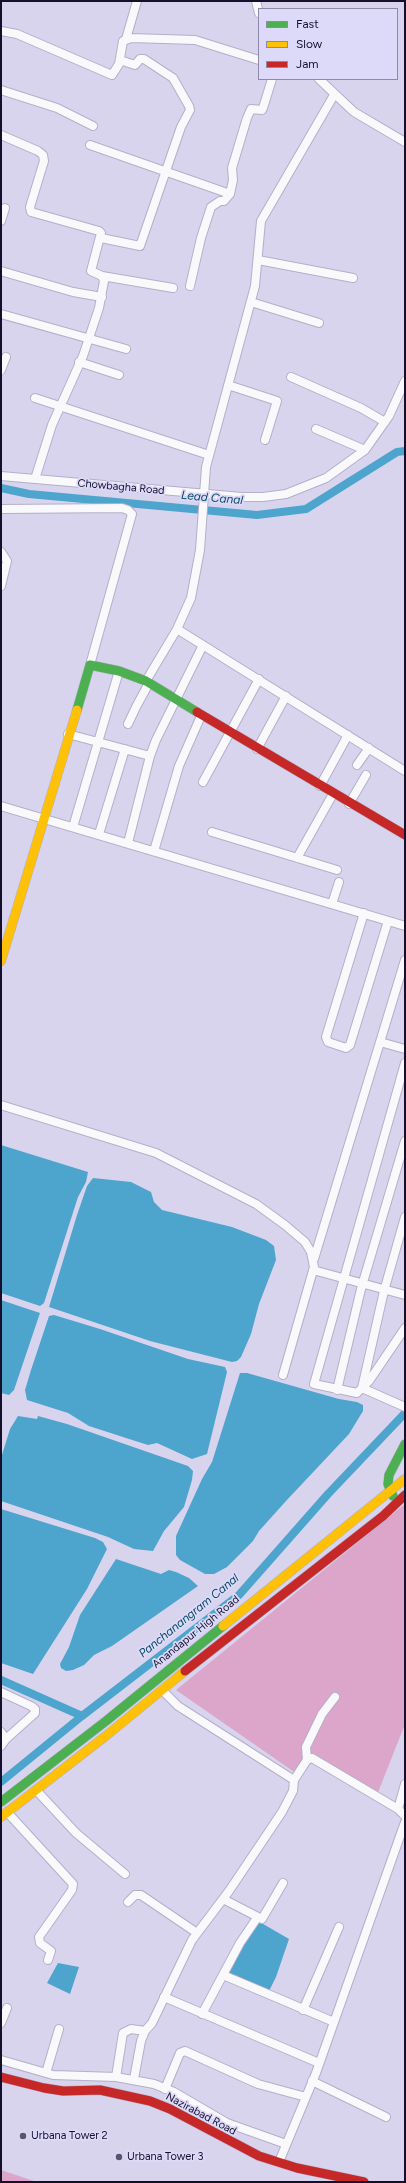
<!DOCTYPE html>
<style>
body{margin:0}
#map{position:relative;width:406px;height:2183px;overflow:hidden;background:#d8d4ee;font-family:Figtree,sans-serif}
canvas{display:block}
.frame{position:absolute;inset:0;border:2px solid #150f2b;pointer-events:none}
.legend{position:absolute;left:258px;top:8px;width:140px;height:72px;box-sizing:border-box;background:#dddaf9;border:1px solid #8d89a7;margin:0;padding:5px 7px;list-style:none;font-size:12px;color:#150f2b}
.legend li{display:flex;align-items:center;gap:8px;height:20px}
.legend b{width:20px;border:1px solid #8d89a7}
</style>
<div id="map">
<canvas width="406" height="2183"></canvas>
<div class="frame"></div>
<ul class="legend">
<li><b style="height:5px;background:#4caf50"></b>Fast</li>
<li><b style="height:5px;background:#ffc107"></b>Slow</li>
<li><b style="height:5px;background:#c62828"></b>Jam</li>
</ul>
</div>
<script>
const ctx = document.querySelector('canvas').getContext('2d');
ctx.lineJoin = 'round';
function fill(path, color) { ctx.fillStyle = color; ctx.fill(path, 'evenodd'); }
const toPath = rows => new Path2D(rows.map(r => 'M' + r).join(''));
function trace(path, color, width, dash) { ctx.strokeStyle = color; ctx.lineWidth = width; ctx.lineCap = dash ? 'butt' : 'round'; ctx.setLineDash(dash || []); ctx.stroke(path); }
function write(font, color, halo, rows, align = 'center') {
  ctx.font = font + ' Figtree,sans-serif'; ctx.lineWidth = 3.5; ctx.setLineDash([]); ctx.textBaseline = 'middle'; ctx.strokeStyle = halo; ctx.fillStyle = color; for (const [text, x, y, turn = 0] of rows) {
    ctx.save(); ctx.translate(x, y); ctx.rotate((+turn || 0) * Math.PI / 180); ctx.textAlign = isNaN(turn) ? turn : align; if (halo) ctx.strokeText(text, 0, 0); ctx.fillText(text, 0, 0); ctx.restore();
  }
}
fill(toPath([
 [405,1504,405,1724,377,1795,314,1758,300,1776,176,1690],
 [1,2170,37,2182,1,2182]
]), '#dca5ca');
fill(toPath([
 [1,1145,88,1172,86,1182,78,1197,44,1303,40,1306,1,1293],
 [93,1178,131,1182,151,1192,154,1202,162,1210,232,1227,266,1240,274,1246,276,1260,259,1304,251,1334,241,1357,237,1361,232,1362,150,1341,49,1307,77,1215,87,1186],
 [1,1300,40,1313,14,1390,9,1395,1,1393],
 [54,1315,100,1329,188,1359,225,1367,227,1372,207,1454,192,1459,157,1443,148,1445,126,1438,89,1426,68,1413,27,1400,25,1390,31,1370,49,1316],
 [240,1373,247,1373,339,1399,357,1402,363,1405,363,1411,349,1434,286,1501,259,1531,253,1541,227,1567,214,1574,205,1574,180,1560,176,1555,176,1536,202,1479,212,1462],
 [18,1416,37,1419,38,1416,67,1424,188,1466,193,1471,192,1480,184,1507,164,1531,153,1551,134,1549,108,1537,1,1501,1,1458,10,1429],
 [1,1509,95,1538,103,1542,107,1549,87,1589,33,1674,1,1663],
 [116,1559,161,1574,169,1570,176,1572,189,1578,198,1586,112,1646,94,1655,84,1665,73,1670,66,1671,61,1668,60,1664,69,1647,80,1615],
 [258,1921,289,1939,276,1977,269,1991,229,1975,229,1969,246,1938],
 [58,1963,79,1967,70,1994,47,1983]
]), '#4da4cd');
trace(toPath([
 [1,488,29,494,257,515,306,509,397,452,405,451],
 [1,1680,82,1716],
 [1,1782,82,1716,239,1595,328,1494,405,1413]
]), '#4da4cd', 8);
const street = toPath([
 [256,1,259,13],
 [1,31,17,34,112,75,119,64,123,41,131,38,195,40,259,60],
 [126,39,137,1],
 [319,79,354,112,405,142],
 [1,90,57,108,93,126],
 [1,135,38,151,43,155,44,161,30,207,31,212,99,231,101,233,91,271,102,276,104,281,99,308,83,356,52,425,35,479],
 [90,145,230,194],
 [1,221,5,208],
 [101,238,140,246,181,127,190,110,189,106,173,78,144,59,140,59,135,65,120,60],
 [258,260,353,278],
 [1,271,73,292,102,297],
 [102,276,173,288],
 [190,286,201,238,211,207,220,201,224,201,230,194,233,180,232,168,247,118,251,109,262,110,263,108,272,79],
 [251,302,319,323],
 [1,314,126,349],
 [79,362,119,375],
 [1,370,6,357],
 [291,377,361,408,385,422],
 [228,385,277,401,265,440],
 [35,398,209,455],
 [316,429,365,450],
 [1,476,242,497,263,497,286,494,326,478,365,450,389,416,405,381],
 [1,509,122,508,128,510,132,514,90,665],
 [1,552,7,561,1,586],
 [177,629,405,771],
 [146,681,177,629,191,598,200,550,206,467,255,286,261,221,334,95],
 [128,724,136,707,149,683],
 [68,734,150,756],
 [257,749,286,696],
 [357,765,369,748],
 [203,782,259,679],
 [320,786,348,735],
 [349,804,366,775],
 [1,806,405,926],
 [73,827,119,671],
 [212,832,337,870],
 [99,834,125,749],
 [128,843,150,756,156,740,203,645],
 [154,851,179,766,201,716],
 [297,858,333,794],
 [332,904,339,882],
 [364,913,326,1037,328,1042,346,1048,350,1045,388,921],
 [380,1042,405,1049],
 [405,1063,314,1384,357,1393,369,1381,405,1328],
 [1,1105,156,1153,256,1204,285,1225,305,1242,311,1252,314,1267,283,1375],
 [405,1217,384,1291,362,1388,405,1407],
 [314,1259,405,960],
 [313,1270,405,1295],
 [337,1390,361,1289,405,1141],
 [1,1692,31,1706,35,1709,35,1713,6,1739],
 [1,1732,6,1739,1,1746],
 [307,1760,306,1747,322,1714,335,1697],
 [294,1780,307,1760,312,1758,398,1809],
 [405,1784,398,1809,405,1816],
 [36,1790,76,1833,125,1874],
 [7,1812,73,1884,72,1890,39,1937,40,1943,51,1951,48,1960],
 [223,1899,262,1919,283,1883],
 [128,1902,135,1895,141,1895,197,1933],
 [223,1975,334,2022],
 [164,1997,319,2063],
 [303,2010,339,1927],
 [202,2014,240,1943,257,1918],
 [1,2023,7,2008],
 [1,2060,53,2075,116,2077,154,2084,174,2092,227,2123,286,2144],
 [46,2073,59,2029],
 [116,2077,123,2033,131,2029,145,2031,152,2023,192,1940,229,1891,282,1812,293,1791,294,1780,178,1706,162,1690],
 [134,2079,141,2041,145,2031],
 [312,2081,386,2117],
 [165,2089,180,2053,185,2051,258,2084,306,2097],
 [279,2162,316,2073,405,1822]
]);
const fast = toPath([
 [77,710,90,665,119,671,146,681,197,712],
 [393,1496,388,1484,389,1475,405,1444],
 [1,1802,106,1721,223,1626]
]);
const slow = toPath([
 [1,961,77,710],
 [223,1626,405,1479],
 [1,1817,107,1735,185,1671]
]);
const jam = toPath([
 [197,712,405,835],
 [185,1671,383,1516,405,1495],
 [1,2077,44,2088,63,2091,100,2090,150,2101,170,2109,259,2156,297,2168,364,2182]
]);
trace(street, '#b3afc9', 10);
trace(fast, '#b3afc9', 10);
trace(slow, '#b3afc9', 10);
trace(jam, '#b3afc9', 10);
trace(street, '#f9f9fc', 8);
trace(fast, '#4caf50', 9);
trace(slow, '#ffc107', 9);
trace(jam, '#c62828', 9);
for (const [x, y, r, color] of [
 [23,2136,4,"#59546f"],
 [119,2157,4,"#59546f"]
]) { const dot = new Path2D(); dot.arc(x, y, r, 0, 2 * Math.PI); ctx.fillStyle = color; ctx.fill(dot); trace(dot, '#dddaf9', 1.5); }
write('11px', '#150f2b', '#dddaf9', [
 ["Chowbagha Road",121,487,5],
 ["Anandapur High Road",196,1632,-39],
 ["Nazirabad Road",201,2114,28]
]);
write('11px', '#150f2b', '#dddaf9', [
 ["Urbana Tower 2",31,2136],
 ["Urbana Tower 3",127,2157]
], 'left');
write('italic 12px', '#0b4a63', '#dddaf9', [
 ["Lead Canal",212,498,5],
 ["Panchanangram Canal",189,1616,-39]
]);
</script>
